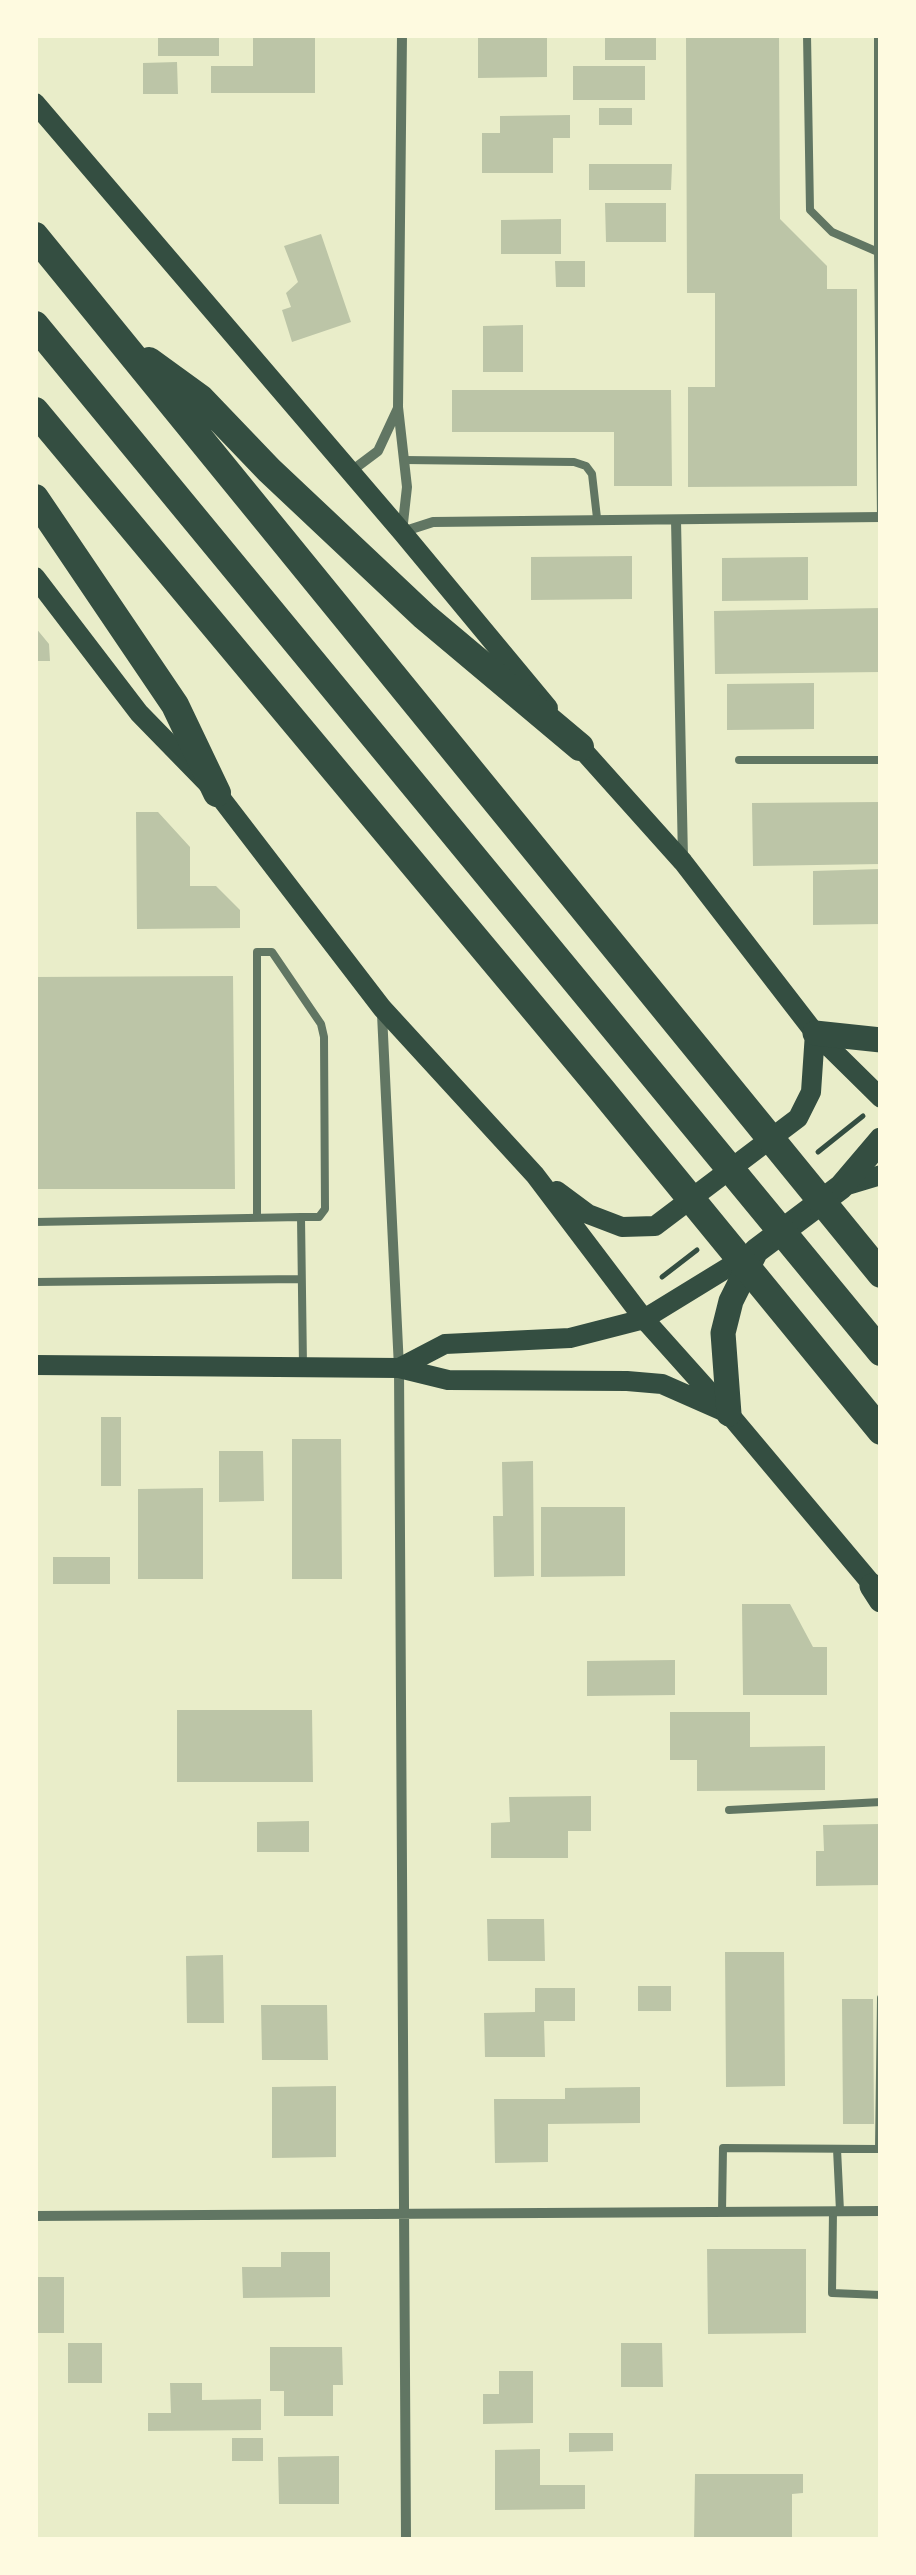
<!DOCTYPE html>
<style>
body{margin:0}
#map{position:relative;width:916px;height:2575px;overflow:hidden;background:#e9edc9;font-family:Cabin,sans-serif}
canvas{display:block}
.frame{position:absolute;inset:0;border:38px solid #fefae0;pointer-events:none}
</style>
<div id="map">
<canvas width="916" height="2575"></canvas>
<div class="frame"></div>
</div>
<script>
const ctx = document.querySelector('canvas').getContext('2d');
ctx.lineJoin = 'round';
function fill(path, color) { ctx.fillStyle = color; ctx.fill(path, 'evenodd'); }
const toPath = rows => new Path2D(rows.map(r => 'M' + r).join(''));
function trace(path, color, width, dash) { ctx.strokeStyle = color; ctx.lineWidth = width; ctx.lineCap = dash ? 'butt' : 'round'; ctx.setLineDash(dash || []); ctx.stroke(path); }
fill(toPath([
 [158,35,219,35,219,56,158,56],
 [253,35,315,35,315,93,211,93,211,66,253,66],
 [478,35,547,35,547,77,478,78],
 [605,35,656,35,656,60,605,60],
 [686,35,779,35,780,219,827,266,827,289,857,289,857,486,688,487,688,387,715,387,715,293,687,293],
 [177,62,178,94,143,94,143,63],
 [573,66,645,66,645,100,573,100],
 [599,108,632,108,632,125,599,125],
 [570,115,570,138,553,138,553,173,482,173,482,133,500,133,500,116],
 [589,164,672,164,671,190,589,190],
 [605,203,666,203,666,242,606,242],
 [561,219,561,254,501,254,501,220],
 [321,234,351,322,292,342,282,310,291,307,286,293,298,282,284,246],
 [555,261,585,261,585,287,556,287],
 [523,325,523,372,483,372,483,326],
 [452,390,671,390,672,486,614,486,614,432,452,432],
 [632,556,632,599,531,600,531,557],
 [808,557,808,600,722,601,722,558],
 [881,608,881,672,715,674,714,611],
 [35,627,49,644,50,661,35,661],
 [814,683,814,729,727,730,727,684],
 [881,802,881,864,753,866,752,803],
 [136,812,158,812,190,847,190,886,216,886,240,910,240,928,137,929],
 [881,869,881,924,813,925,813,871],
 [233,976,235,1189,35,1189,35,977],
 [101,1417,121,1417,121,1486,101,1486],
 [292,1439,341,1439,342,1579,292,1579],
 [219,1451,263,1451,264,1501,219,1502],
 [533,1461,534,1576,494,1577,493,1516,503,1516,502,1462],
 [203,1488,203,1579,138,1579,138,1489],
 [541,1507,625,1507,625,1576,541,1577],
 [53,1557,110,1557,110,1584,53,1584],
 [742,1604,790,1604,813,1647,827,1647,827,1695,743,1695],
 [675,1660,675,1695,587,1696,587,1661],
 [177,1710,312,1710,313,1782,177,1782],
 [670,1712,750,1712,750,1747,825,1746,825,1790,697,1791,697,1760,670,1760],
 [591,1796,591,1831,568,1831,568,1858,491,1858,491,1823,510,1822,509,1797],
 [309,1821,309,1852,257,1852,257,1822],
 [881,1824,881,1885,816,1886,816,1851,824,1851,823,1825],
 [487,1919,544,1919,545,1961,488,1961],
 [725,1952,784,1952,785,2086,726,2087],
 [223,1955,224,2023,187,2023,186,1956],
 [638,1986,671,1986,671,2011,638,2011],
 [535,1988,575,1988,575,2021,544,2021,545,2057,485,2057,484,2013,535,2012],
 [842,1999,873,1999,874,2124,843,2124],
 [261,2005,327,2005,328,2060,262,2060],
 [336,2086,336,2157,272,2158,272,2087],
 [640,2087,640,2123,548,2124,548,2162,495,2163,494,2099,565,2099,565,2088],
 [707,2249,806,2249,806,2333,708,2334],
 [281,2252,330,2252,330,2297,243,2298,242,2267,281,2267],
 [35,2277,64,2277,64,2333,35,2333],
 [68,2343,102,2343,102,2383,68,2383],
 [621,2343,662,2343,663,2387,621,2387],
 [270,2347,342,2347,343,2385,333,2385,333,2416,284,2416,284,2391,270,2391],
 [499,2371,533,2371,533,2423,483,2424,483,2394,499,2394],
 [170,2383,202,2383,202,2400,261,2399,261,2430,148,2431,148,2413,171,2413],
 [569,2433,613,2433,613,2451,569,2452],
 [232,2438,263,2438,263,2461,232,2461],
 [540,2449,540,2485,585,2485,585,2509,495,2510,495,2450],
 [339,2456,339,2504,279,2504,278,2457],
 [695,2474,803,2474,803,2493,792,2494,792,2540,694,2540]
]), '#bcc5a7');
trace(toPath([
 [818,1152,863,1116],
 [662,1277,697,1250]
]), '#344e41', 5);
trace(toPath([
 [807,35,810,210,832,232,878,252,881,517],
 [878,35,878,252,881,252],
 [404,460,574,462,586,466,592,474,597,518],
 [739,760,881,760],
 [257,1218,257,952,272,952,321,1024,324,1037,325,1209,319,1217,301,1217],
 [35,1222,301,1217,303,1366],
 [35,1282,301,1279],
 [729,1810,881,1802],
 [837,2149,840,2211],
 [833,2211,832,2293,881,2295],
 [722,2212,723,2148,879,2149,881,1998]
]), '#617663', 8);
trace(toPath([
 [402,35,398,407,407,487,402,532,433,522,881,517],
 [350,472,378,451,398,408],
 [676,520,683,859],
 [382,1014,399,1368,406,2540],
 [35,2216,881,2211]
]), '#617663', 10);
trace(toPath([
 [35,103,402,532,548,708],
 [35,577,139,713,217,793,382,1008,535,1175,644,1319,729,1414,881,1595],
 [572,738,683,862,815,1033,881,1098],
 [841,1187,881,1175],
 [557,1191,588,1214,622,1227,655,1226,798,1118,811,1092,815,1033],
 [35,1365,399,1368,448,1380,627,1381,662,1384,721,1410],
 [399,1368,445,1344,570,1338,644,1319,750,1254]
]), '#344e41', 20);
trace(toPath([
 [815,1033,881,1040],
 [729,1414,723,1333,731,1301,756,1251,841,1187,881,1140],
 [872,1586,881,1600]
]), '#344e41', 25);
trace(toPath([
 [35,236,881,1274],
 [35,325,881,1352],
 [149,361,200,398,269,470,424,616,580,747],
 [35,411,601,1089,881,1431],
 [35,498,175,705,217,793]
]), '#344e41', 28);
</script>
